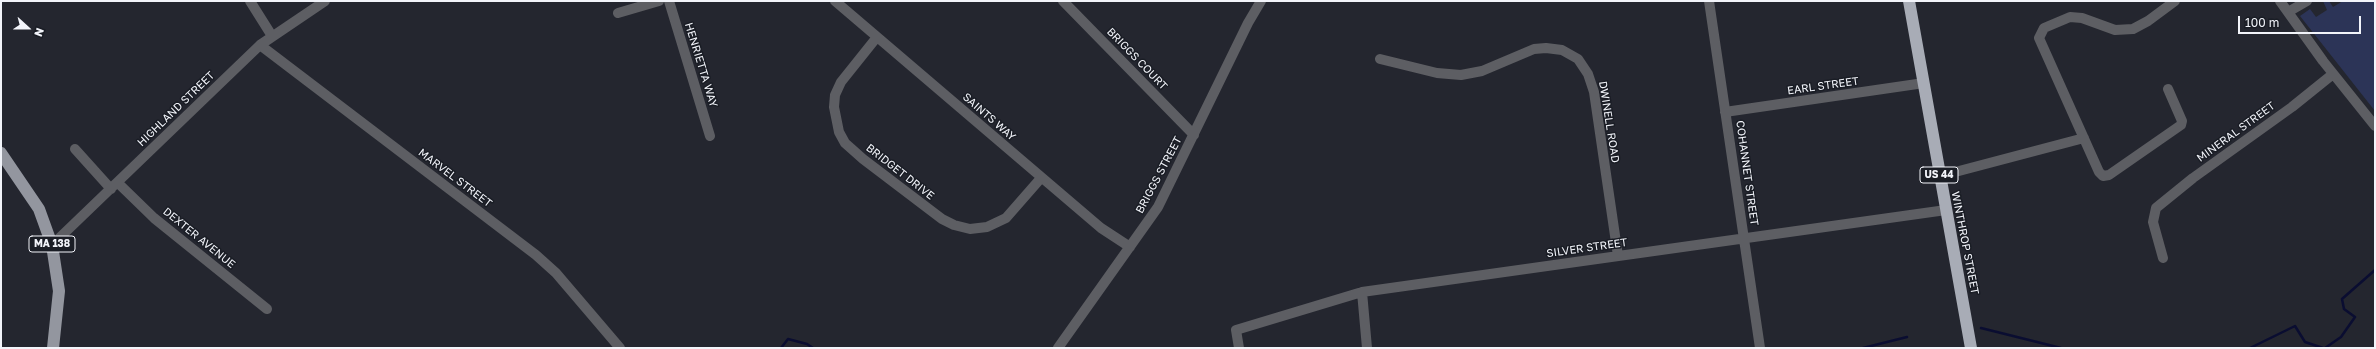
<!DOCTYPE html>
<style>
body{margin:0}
#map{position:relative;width:2376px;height:349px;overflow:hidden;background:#24262f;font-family:"Golos Text",sans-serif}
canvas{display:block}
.frame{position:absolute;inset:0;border:2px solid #f2f4fa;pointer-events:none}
.north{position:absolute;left:8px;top:8px;width:40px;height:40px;-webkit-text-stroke:3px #1a1d25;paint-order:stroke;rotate:111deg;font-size:11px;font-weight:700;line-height:16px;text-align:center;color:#f2f4fa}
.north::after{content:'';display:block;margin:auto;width:14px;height:18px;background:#f2f4fa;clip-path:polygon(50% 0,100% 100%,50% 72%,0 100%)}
.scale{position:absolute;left:2238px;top:16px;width:123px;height:18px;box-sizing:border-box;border:2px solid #f2f4fa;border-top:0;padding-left:5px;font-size:12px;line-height:14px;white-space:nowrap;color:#f2f4fa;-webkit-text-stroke:3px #1a1d25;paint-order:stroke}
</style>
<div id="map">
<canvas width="2376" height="349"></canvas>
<div class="frame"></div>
<div class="north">N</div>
<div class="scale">100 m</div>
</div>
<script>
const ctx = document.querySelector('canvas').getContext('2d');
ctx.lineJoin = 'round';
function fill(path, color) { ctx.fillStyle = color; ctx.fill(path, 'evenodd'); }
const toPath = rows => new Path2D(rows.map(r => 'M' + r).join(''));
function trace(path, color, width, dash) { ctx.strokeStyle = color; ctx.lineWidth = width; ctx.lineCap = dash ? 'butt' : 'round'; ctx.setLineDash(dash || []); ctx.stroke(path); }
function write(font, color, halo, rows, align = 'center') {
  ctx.font = font + ' "Golos Text",sans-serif'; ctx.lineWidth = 3; ctx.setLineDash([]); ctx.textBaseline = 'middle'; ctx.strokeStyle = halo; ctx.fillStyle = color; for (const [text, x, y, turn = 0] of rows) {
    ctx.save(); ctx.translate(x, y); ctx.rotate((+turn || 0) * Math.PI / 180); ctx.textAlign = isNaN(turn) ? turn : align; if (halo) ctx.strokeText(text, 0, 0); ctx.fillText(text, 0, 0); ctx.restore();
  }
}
fill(toPath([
 [2323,1,2329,1,2333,7,2343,1,2375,1,2375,111,2300,16,2310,9,2316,17,2327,10]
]), '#2c3457');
trace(toPath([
 [1981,328,2061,348],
 [781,348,788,339,807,344,813,348],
 [1863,348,1907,337],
 [2250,348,2295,326,2305,342,2323,348],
 [2325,348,2341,337,2355,317,2344,309,2342,299,2375,270]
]), '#0a0d31', 2.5);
trace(toPath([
 [250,1,272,36],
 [669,1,710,136],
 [835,1,1101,228,1130,247],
 [1063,1,1194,135],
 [1709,1,1760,348],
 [2280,1,2323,61,2375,126],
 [2288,12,2307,1],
 [618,13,659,1],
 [877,37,841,82,835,95,834,107,839,132,845,143,863,159,942,219,954,225,970,229,987,227,1006,218,1041,178],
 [260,45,536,255,556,273,620,348],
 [1380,59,1437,73,1461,75,1482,71,1534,49,1546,48,1562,50,1578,59,1588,74,1594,92,1618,256],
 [2168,89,2182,121,2181,125,2109,175,2103,176,2099,172,2039,38,2044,28,2070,17,2082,18,2115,30,2133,29,2148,21,2175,1],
 [1725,112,1924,83],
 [75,149,111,189],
 [1940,176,2084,138],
 [118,183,154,218,267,309],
 [52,245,260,45,325,1],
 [2163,258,2153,222,2156,208,2193,178,2292,107,2333,74],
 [1362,292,1367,348],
 [1058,348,1158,207,1248,23,1261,1],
 [1239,348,1236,330,1362,292,1946,210]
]), '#5d5e63', 10);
trace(toPath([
 [1,153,39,209,52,245,59,291,53,348]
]), '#93969f', 12);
trace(toPath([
 [1909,1,1971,348]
]), '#a8acb6', 12);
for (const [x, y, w] of [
 [1939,175,38],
 [52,244,46]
]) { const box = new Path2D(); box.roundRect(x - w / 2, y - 8, w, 16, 3); ctx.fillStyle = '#1a1d25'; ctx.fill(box); trace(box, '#f2f4fa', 1); }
write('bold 10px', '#f2f4fa', null, [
 ["US 44",1939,175],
 ["MA 138",52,244]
]);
write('11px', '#f2f4fa', '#1a1d25', [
 ["BRIGGS COURT",1137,59,46],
 ["HENRIETTA WAY",701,65,73],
 ["EARL STREET",1823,86,-8],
 ["HIGHLAND STREET",176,109,-44],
 ["SAINTS WAY",989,117,41],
 ["DWINELL ROAD",1609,122,81],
 ["MINERAL STREET",2236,132,-36],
 ["BRIDGET DRIVE",900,172,38],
 ["COHANNET STREET",1747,173,82],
 ["BRIGGS STREET",1159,175,-62],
 ["MARVEL STREET",455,178,37],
 ["DEXTER AVENUE",199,238,39],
 ["WINTHROP STREET",1965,243,79],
 ["SILVER STREET",1587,248,-8]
]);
</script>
